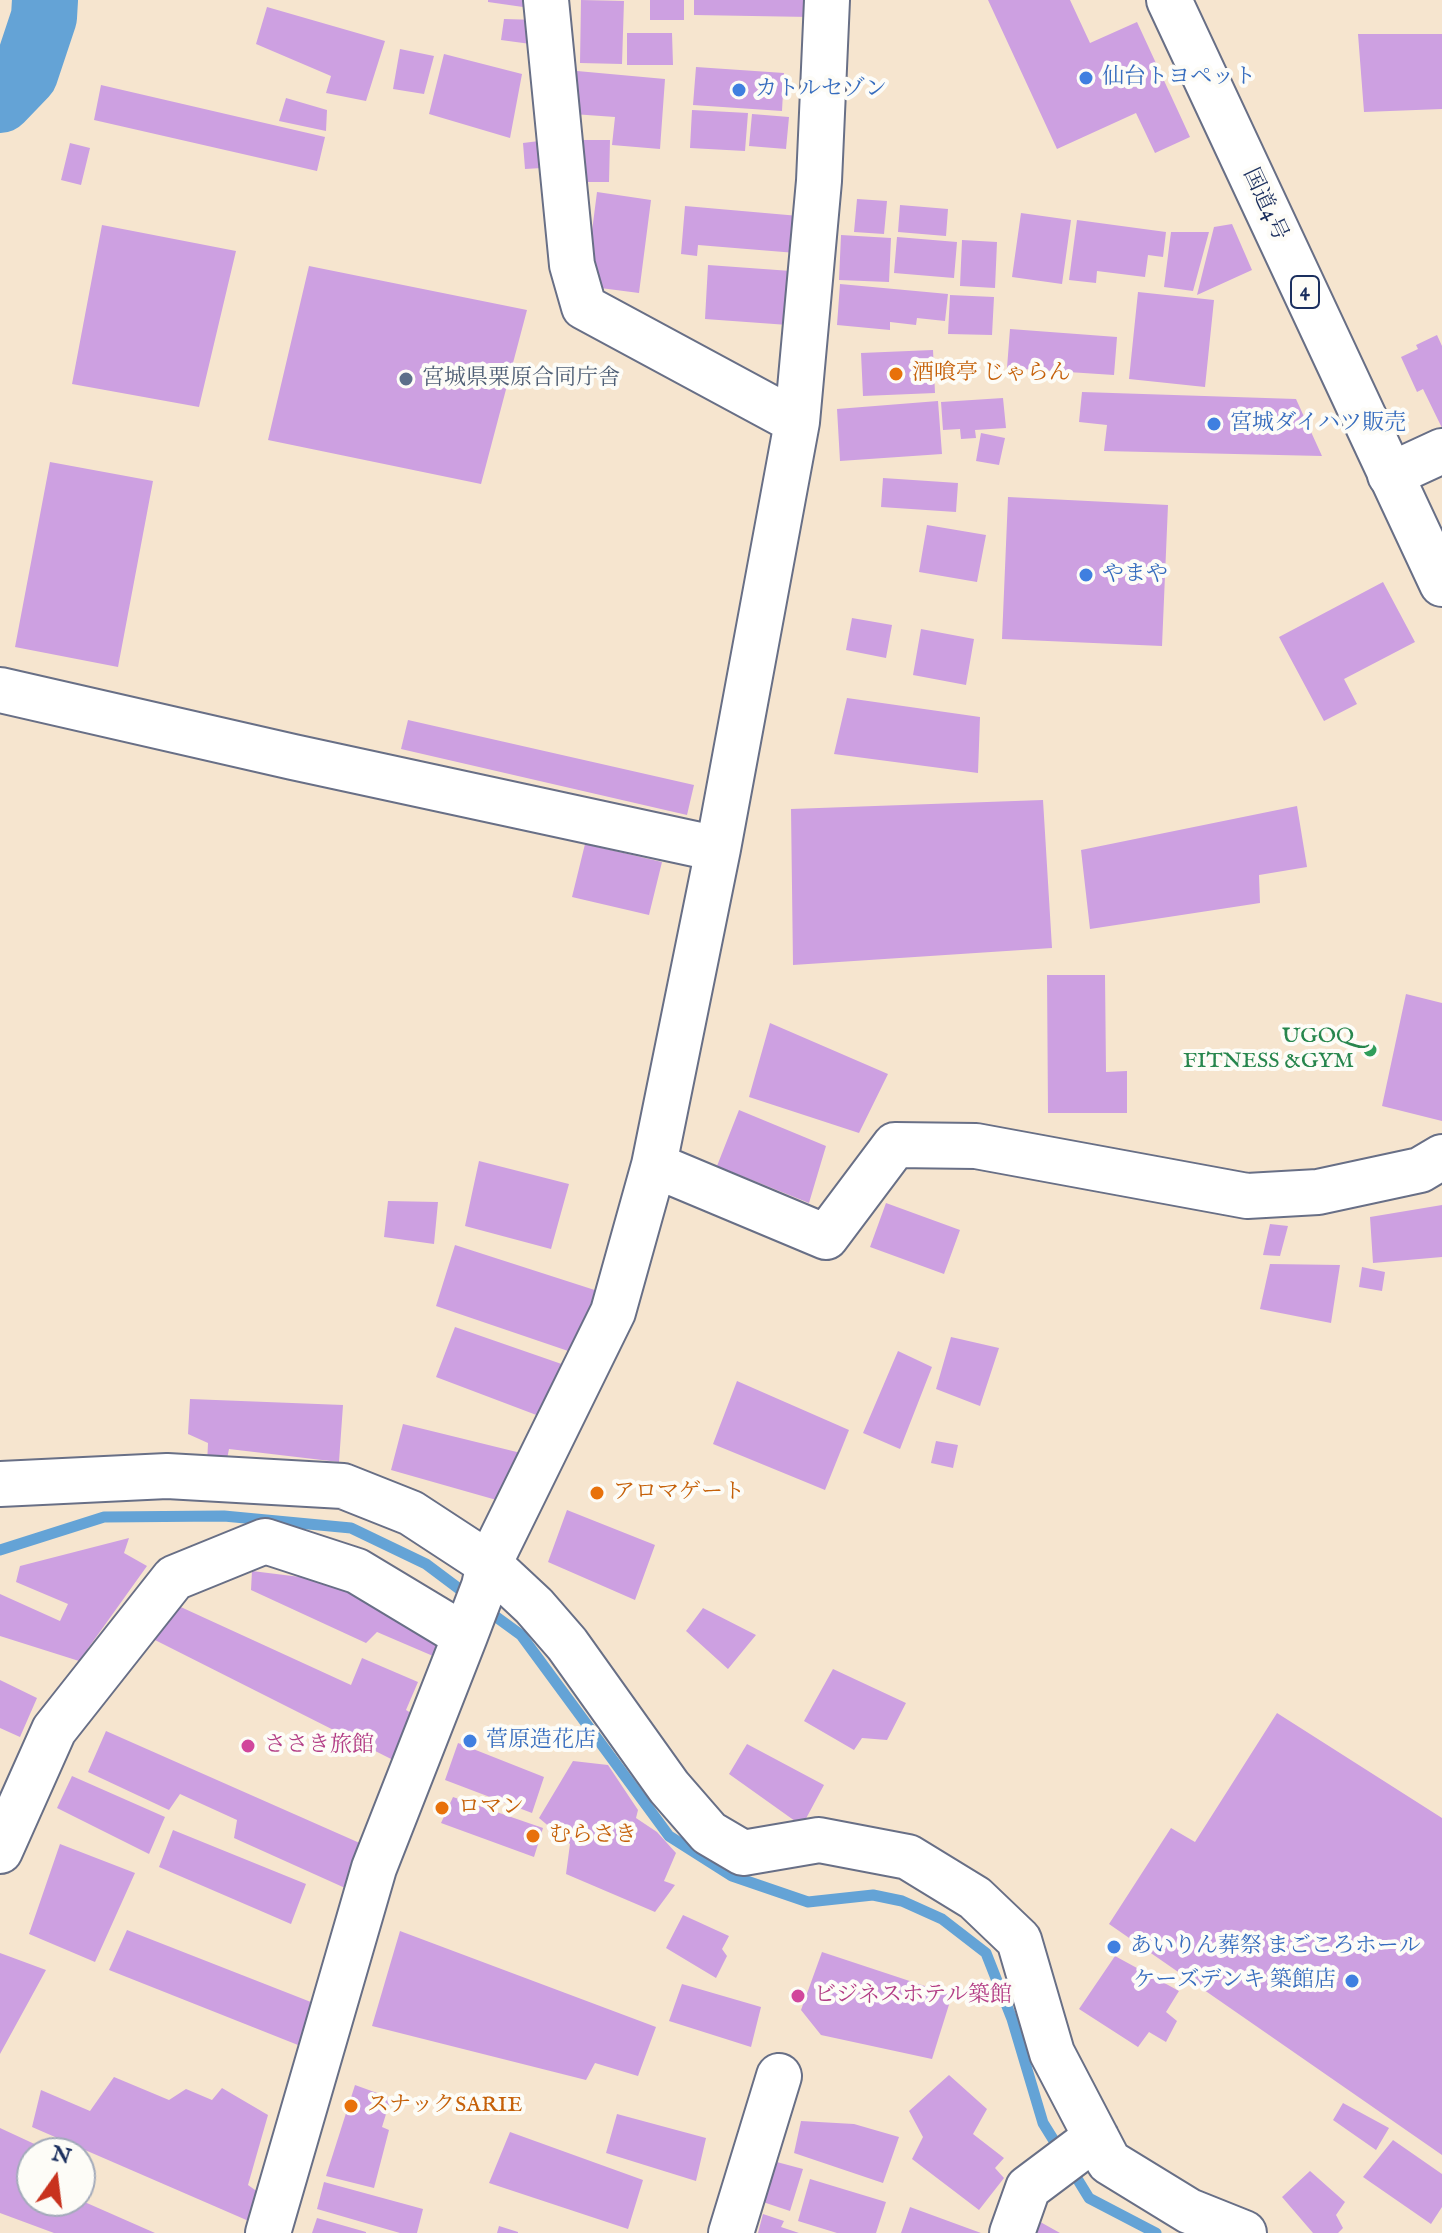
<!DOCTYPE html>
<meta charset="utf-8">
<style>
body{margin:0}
#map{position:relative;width:1442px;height:2233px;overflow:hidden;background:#f6e5cf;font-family:"IM FELL English",serif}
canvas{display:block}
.north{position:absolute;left:16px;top:2137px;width:80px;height:80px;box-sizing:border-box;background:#fdfcf7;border:2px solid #a3aaba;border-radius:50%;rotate:14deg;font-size:22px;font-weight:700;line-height:32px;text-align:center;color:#1b2f5e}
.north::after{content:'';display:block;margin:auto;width:28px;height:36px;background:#c8321e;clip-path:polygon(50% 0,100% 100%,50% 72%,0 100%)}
</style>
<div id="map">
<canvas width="1442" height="2233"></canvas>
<div class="north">N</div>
</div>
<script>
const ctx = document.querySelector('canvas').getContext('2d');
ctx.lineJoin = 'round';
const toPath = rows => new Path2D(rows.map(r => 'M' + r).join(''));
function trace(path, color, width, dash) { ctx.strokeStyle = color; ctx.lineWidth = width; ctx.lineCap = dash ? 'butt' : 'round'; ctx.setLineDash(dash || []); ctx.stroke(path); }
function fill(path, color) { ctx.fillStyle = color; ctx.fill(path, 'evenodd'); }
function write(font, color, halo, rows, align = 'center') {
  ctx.font = font + ' "IM FELL English","Noto Serif JP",serif'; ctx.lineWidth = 8; ctx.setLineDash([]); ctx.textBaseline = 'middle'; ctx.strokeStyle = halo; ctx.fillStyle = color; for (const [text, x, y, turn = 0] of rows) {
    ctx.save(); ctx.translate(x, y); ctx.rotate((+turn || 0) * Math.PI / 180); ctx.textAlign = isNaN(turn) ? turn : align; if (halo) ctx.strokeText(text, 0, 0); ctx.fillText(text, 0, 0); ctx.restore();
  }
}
trace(toPath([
 [0,1550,104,1517,224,1516,351,1528,426,1564,470,1597],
 [484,1608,521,1635,669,1836,732,1876,808,1902,873,1895,902,1901,942,1919,986,1953,1012,2019,1043,2123,1061,2152],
 [1070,2167,1089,2198,1156,2233]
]), '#64a3d6', 11);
trace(toPath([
 [0,100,25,74,44,17,45,0]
]), '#64a3d6', 66);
fill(toPath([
 [488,0,529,0,530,8,488,2],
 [581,0,624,1,622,64,580,63],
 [650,0,684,0,684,20,650,20],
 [694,0,810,0,810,17,694,15],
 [988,0,1070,0,1090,43,1137,22,1190,137,1155,153,1136,113,1057,149],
 [267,7,385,41,366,101,326,93,331,76,256,44],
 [504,19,538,20,538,45,501,40],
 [627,33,672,33,673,65,627,65],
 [1358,34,1442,34,1442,109,1364,112],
 [400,49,434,56,424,94,393,89],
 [444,54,522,74,510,138,429,114],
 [696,67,784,73,782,111,693,105],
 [577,71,665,79,660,149,612,145,615,117,573,114],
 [101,85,325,137,317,171,94,120],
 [286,98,327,110,326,131,279,121],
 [692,110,748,113,745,151,690,148],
 [752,114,789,117,786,149,749,146],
 [555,139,559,167,525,169,523,143],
 [583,140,610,140,609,182,583,182],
 [70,143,90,148,81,185,61,180],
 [597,192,651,200,639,293,585,286],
 [857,199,887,201,884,234,854,232],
 [900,205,948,209,946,236,898,232],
 [685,206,799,216,796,253,698,245,697,256,681,254],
 [1021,213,1071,220,1062,284,1012,277],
 [1077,220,1166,232,1163,257,1148,255,1145,277,1097,271,1096,283,1069,280],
 [1232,224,1252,270,1197,295,1214,227],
 [102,225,236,251,199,407,72,384],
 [1171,232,1209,232,1193,291,1164,287],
 [841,235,891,238,889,282,839,280],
 [897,237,957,242,954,278,894,273],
 [962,240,997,242,995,288,960,286],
 [708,265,791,271,788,325,705,319],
 [309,266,527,310,481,484,268,440],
 [840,284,948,294,945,321,917,318,916,325,890,322,890,330,837,325],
 [1138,292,1214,300,1205,387,1129,379],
 [950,295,994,297,992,335,948,334],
 [1010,329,1117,337,1114,375,1007,368],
 [1437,335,1442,346,1442,428,1423,389,1417,392,1401,357,1418,349,1416,345],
 [933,350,935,393,863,396,861,353],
 [1082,392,1296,399,1322,456,1104,451,1107,425,1079,422],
 [1003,398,1006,428,975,430,976,438,961,439,960,429,943,430,941,402],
 [938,401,942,454,840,461,837,409],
 [981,433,1005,438,999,465,976,461],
 [50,462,153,481,118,667,15,647],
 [883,478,958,483,956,512,881,507],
 [1008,497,1168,505,1162,646,1002,639],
 [927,525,986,535,977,582,919,572],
 [1383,582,1415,642,1344,679,1357,704,1324,721,1279,637],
 [852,618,892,625,886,658,846,650],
 [921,629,974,639,966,685,913,675],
 [847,698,980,717,978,773,834,754],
 [408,720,694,785,687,815,401,749],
 [1043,800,1052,948,793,965,791,809],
 [1297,806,1307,867,1259,875,1260,903,1090,929,1081,850],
 [585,844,662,862,649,915,572,897],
 [1047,975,1105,975,1106,1072,1127,1071,1127,1113,1048,1113],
 [1406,994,1442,1003,1442,1121,1382,1106],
 [770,1023,888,1074,859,1133,749,1097],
 [739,1110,826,1146,809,1203,717,1166],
 [479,1161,569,1184,551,1249,465,1226],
 [388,1201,438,1202,434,1244,384,1237],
 [886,1203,960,1230,944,1274,870,1247],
 [1442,1205,1442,1257,1373,1263,1370,1217],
 [1270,1224,1288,1226,1280,1256,1263,1255],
 [455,1245,604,1293,577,1354,436,1306],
 [1270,1264,1340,1265,1331,1323,1260,1309],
 [1362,1267,1385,1272,1382,1291,1359,1287],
 [455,1327,576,1369,547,1419,436,1377],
 [951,1337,999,1348,980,1406,936,1389],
 [898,1351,932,1367,900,1449,863,1433],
 [737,1381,849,1430,825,1490,713,1444],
 [190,1399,343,1405,339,1462,229,1449,226,1464,207,1465,208,1443,188,1434],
 [403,1424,525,1454,507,1503,391,1470],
 [936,1441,958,1445,953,1468,931,1463],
 [567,1510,655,1545,635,1600,548,1562],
 [129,1538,124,1553,147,1566,79,1661,0,1636,0,1594,60,1621,68,1604,16,1582,20,1566],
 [252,1571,341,1582,441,1628,440,1659,377,1632,366,1643,251,1590],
 [172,1603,351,1685,362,1658,418,1682,406,1710,423,1720,403,1765,151,1638],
 [703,1608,756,1635,728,1669,686,1631],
 [833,1669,906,1703,887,1740,862,1738,854,1750,804,1721],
 [0,1680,37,1698,20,1737,0,1728],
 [1277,1713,1442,1818,1442,2155,1109,1924,1171,1828,1195,1842],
 [106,1731,371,1848,354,1892,234,1838,237,1820,180,1794,169,1810,88,1772],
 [458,1743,544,1777,532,1813,445,1780],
 [747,1744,824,1785,802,1826,729,1774],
 [573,1761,608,1765,638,1810,636,1818,657,1832,676,1853,664,1881,675,1885,655,1912,566,1874,570,1844,539,1818],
 [72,1776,165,1817,149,1854,57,1808],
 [453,1797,543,1828,534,1857,441,1823],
 [173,1830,306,1884,291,1924,159,1867],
 [60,1844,135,1873,95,1962,29,1934],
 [683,1915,729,1936,722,1949,727,1956,716,1978,666,1948],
 [127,1930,316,2004,298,2045,109,1970],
 [400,1931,656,2027,638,2076,595,2063,586,2080,372,2026],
 [822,1952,952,1995,932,2059,821,2035,801,2010],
 [0,1953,46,1970,0,2054],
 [1115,1956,1179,1991,1166,2012,1177,2021,1166,2042,1149,2032,1138,2047,1079,2009],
 [682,1984,761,2007,751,2047,669,2021],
 [949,2075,987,2109,973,2134,1004,2158,995,2168,1004,2178,979,2210,912,2159,923,2137,909,2111],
 [114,2077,169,2100,186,2089,212,2100,222,2088,268,2115,248,2185,265,2197,251,2222,32,2127,41,2090,90,2111],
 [355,2085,391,2098,382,2127,389,2130,374,2188,326,2176],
 [1343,2103,1389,2128,1376,2150,1333,2120],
 [617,2114,706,2138,696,2181,606,2153],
 [801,2121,854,2124,899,2137,883,2183,794,2153],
 [0,2128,41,2147,38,2153,32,2153,32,2167,27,2177,32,2179,32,2201,80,2200,155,2233,54,2233,0,2213],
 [510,2132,643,2180,628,2229,489,2183],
 [1393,2140,1442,2174,1442,2207,1431,2224,1363,2177],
 [773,2161,803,2169,790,2211,760,2201],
 [1310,2171,1345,2202,1336,2215,1343,2228,1338,2233,1313,2233,1282,2197],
 [810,2179,886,2202,876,2233,837,2233,798,2221],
 [324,2182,423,2209,417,2233,400,2233,317,2209],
 [910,2207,981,2233,901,2233],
 [763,2214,784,2221,781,2227,799,2233,758,2233],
 [317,2218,366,2232,366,2233,312,2233],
 [1035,2219,1060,2233,1028,2233],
 [499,2226,518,2232,518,2233,497,2233]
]), '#cda0e1');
const minor = toPath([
 [546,0,572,265,584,307,797,422],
 [1390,475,1442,451],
 [0,690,293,757,718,849],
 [654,1165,826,1237,895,1145,976,1146,1247,1196,1318,1192,1420,1170,1442,1157],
 [0,1484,167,1476,343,1486,411,1513,489,1564,534,1606,567,1644,669,1787,709,1833,743,1853,819,1840,908,1857,975,1898,1019,1940,1052,2053,1109,2162,1189,2211,1244,2233],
 [0,1851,54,1730,174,1578,265,1541,357,1571,465,1636],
 [268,2233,374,1868,465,1636,484,1586,489,1564,613,1312,654,1165,718,849,797,422,819,181,827,0],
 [731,2233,779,2076],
 [1012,2233,1028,2188,1096,2137]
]);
const highway = toPath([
 [1169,0,1442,584]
]);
trace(minor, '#686f86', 48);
trace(highway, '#686f86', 48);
trace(minor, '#fff', 44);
trace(highway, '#fff', 44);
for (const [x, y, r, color] of [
 [1086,78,8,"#3f7fe0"],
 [739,90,8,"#3f7fe0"],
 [896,374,8,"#e8710a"],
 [406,379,8,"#5c6f8a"],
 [1214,424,8,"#3f7fe0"],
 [1086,575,8,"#3f7fe0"],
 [1370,1050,8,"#2e9e5b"],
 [597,1493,8,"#e8710a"],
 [470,1741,8,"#3f7fe0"],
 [248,1746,8,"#d1479c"],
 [442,1808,8,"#e8710a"],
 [533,1836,8,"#e8710a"],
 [1114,1947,8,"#3f7fe0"],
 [1352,1981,8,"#3f7fe0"],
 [798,1996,8,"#d1479c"],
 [351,2106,8,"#e8710a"]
]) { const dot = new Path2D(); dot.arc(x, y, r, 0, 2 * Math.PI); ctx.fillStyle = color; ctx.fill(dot); trace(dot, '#fdfcf7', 3); }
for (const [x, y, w] of [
 [1305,292,28]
]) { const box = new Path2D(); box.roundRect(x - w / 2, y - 16, w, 32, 6); ctx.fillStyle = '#fdfcf7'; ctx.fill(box); trace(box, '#1b2f5e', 2); }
write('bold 20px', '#1b2f5e', null, [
 ["4",1305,292]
]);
write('22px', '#366cbe', '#fdfcf7', [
 ["仙台トヨペット",1102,78],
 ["カトルセゾン",755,90],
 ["宮城ダイハツ販売",1230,424],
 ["やまや",1102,575],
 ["菅原造花店",486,1741],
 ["あいりん葬祭 まごころホール",1130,1947],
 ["ケーズデンキ 築館店",1336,1981,"right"]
], 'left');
write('22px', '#1b2f5e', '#fdfcf7', [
 ["国道4号",1264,205,65]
]);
write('22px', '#c56008', '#fdfcf7', [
 ["酒喰亭 じゃらん",912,374],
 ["アロマゲート",613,1493],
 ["ロマン",458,1808],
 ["むらさき",549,1836],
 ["スナックSARIE",367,2106]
], 'left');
write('22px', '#4e5e75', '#fdfcf7', [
 ["宮城県栗原合同庁舎",422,379]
], 'left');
write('22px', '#27864d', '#fdfcf7', [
 ["UGOQ",1354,1037],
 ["FITNESS &GYM",1354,1062]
], 'right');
write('22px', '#b23c85', '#fdfcf7', [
 ["ささき旅館",264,1746],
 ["ビジネスホテル築館",814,1996]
], 'left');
</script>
